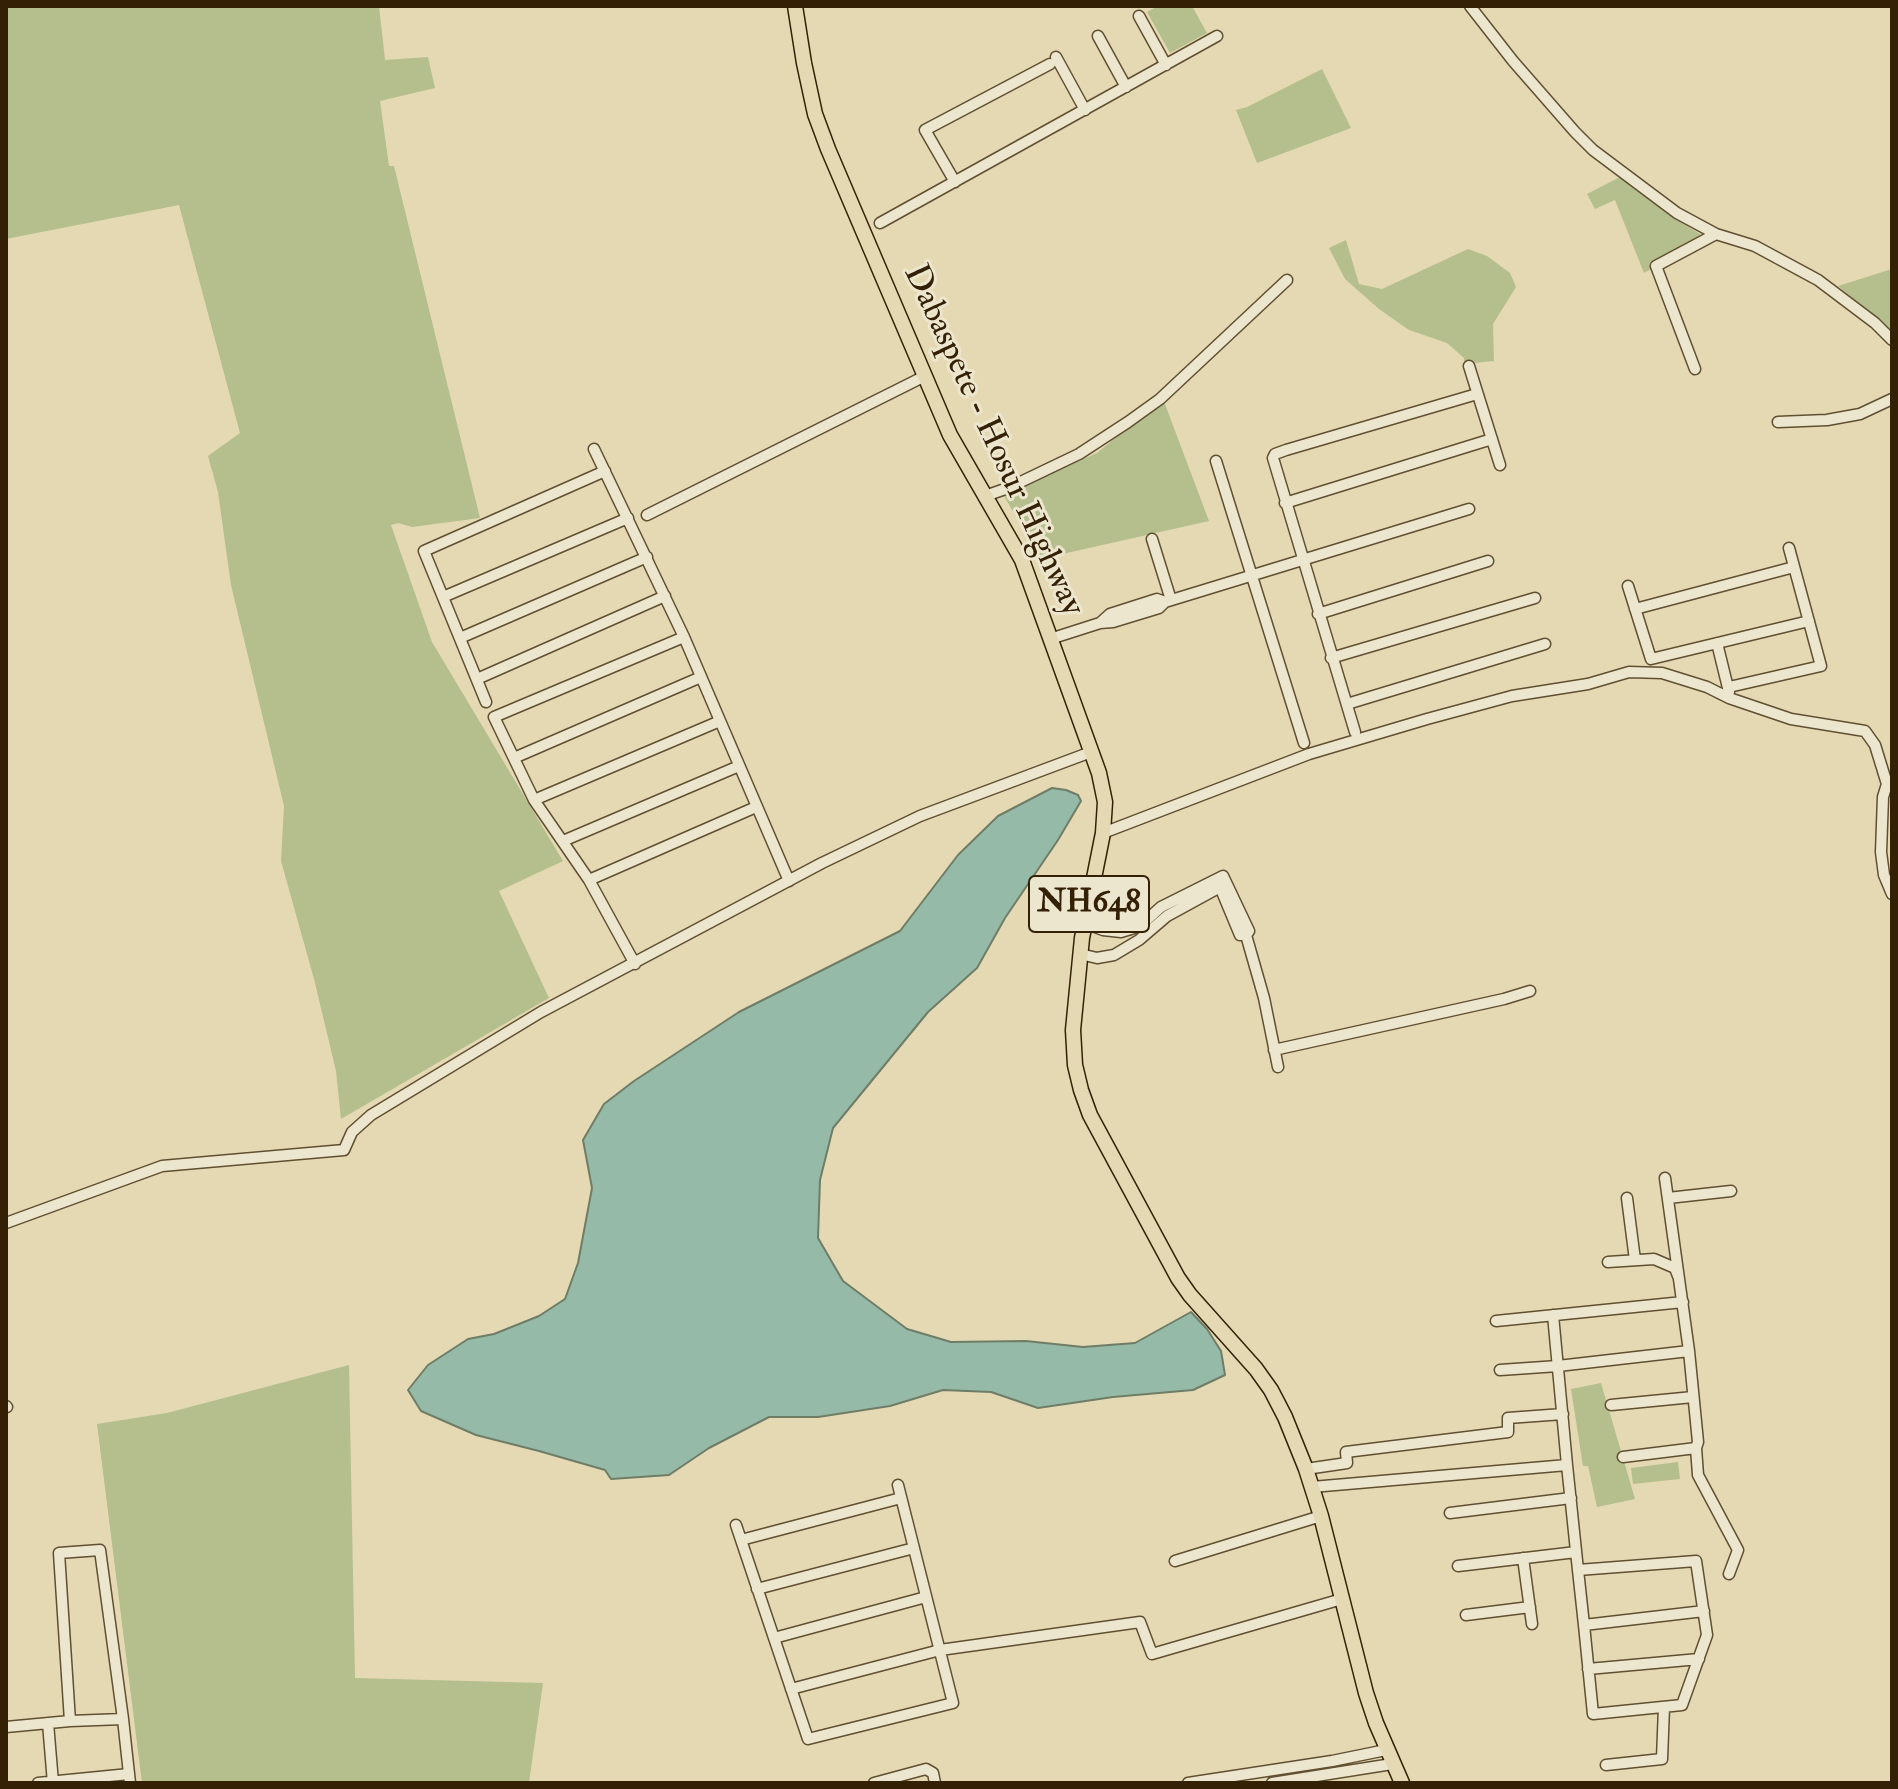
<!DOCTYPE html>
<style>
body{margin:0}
#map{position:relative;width:1898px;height:1789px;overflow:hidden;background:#e4d9b3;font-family:"IM FELL Double Pica",serif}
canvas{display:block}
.frame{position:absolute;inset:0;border:8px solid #342105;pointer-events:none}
</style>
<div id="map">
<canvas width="1898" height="1789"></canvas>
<div class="frame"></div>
</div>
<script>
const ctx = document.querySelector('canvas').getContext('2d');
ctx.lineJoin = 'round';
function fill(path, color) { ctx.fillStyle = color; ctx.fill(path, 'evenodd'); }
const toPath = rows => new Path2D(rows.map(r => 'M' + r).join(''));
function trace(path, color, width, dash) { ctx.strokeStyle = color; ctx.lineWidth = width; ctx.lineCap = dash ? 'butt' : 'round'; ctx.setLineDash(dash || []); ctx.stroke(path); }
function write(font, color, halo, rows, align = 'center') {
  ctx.font = font + ' "IM FELL Double Pica",serif'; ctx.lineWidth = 6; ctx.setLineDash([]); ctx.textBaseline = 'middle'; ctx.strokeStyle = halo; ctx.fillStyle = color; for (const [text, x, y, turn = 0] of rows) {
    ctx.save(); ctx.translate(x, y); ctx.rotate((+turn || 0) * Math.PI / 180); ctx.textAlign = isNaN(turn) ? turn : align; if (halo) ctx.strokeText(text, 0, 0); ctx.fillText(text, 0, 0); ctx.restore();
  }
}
fill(toPath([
 [6,6,379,6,385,60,428,57,435,88,380,101,389,166,394,166,480,518,412,527,398,523,391,525,432,642,563,861,499,891,549,998,341,1119,336,1071,314,979,281,861,284,806,231,585,218,492,208,456,240,433,179,205,6,239],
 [1158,6,1192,6,1207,33,1170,53,1147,12],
 [1322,69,1351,128,1257,163,1236,110,1247,107],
 [1620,177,1663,208,1672,217,1700,234,1701,237,1650,263,1651,269,1644,273,1615,200,1595,209,1587,194],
 [1346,240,1359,284,1382,289,1468,249,1487,256,1510,273,1516,287,1493,324,1494,361,1465,364,1464,358,1447,343,1409,330,1379,309,1345,279,1329,248],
 [1892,269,1892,331,1838,286],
 [1163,399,1209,521,1040,559,1003,494,1097,453],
 [349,1365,355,1678,543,1683,529,1783,142,1783,97,1424,167,1413],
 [1601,1383,1635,1499,1597,1507,1588,1466,1583,1466,1571,1389],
 [1678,1462,1680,1479,1633,1484,1631,1468]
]), '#b4bf8d');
const water = toPath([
 [1052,788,1066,790,1078,795,1081,801,1058,840,1005,918,977,968,928,1012,833,1128,820,1180,818,1238,843,1281,907,1329,951,1342,1026,1341,1083,1347,1135,1343,1191,1312,1207,1329,1221,1351,1225,1375,1193,1390,1113,1397,1038,1408,991,1392,943,1390,890,1406,818,1417,769,1417,709,1448,669,1475,611,1479,605,1470,539,1451,476,1435,421,1411,408,1390,428,1365,468,1339,494,1334,539,1316,565,1299,578,1263,592,1188,583,1140,604,1104,634,1081,739,1012,900,931,958,855,998,816,1052,788]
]);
fill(water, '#96baa8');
trace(water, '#6f7d67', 2);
const minor = toPath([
 [1470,6,1513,61,1575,132,1593,150,1677,213,1716,234,1755,246,1818,280,1875,323,1892,340],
 [1139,16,1166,65],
 [1098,36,1126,87],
 [1056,57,1085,110],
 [955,182,925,130,1050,64],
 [880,223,1217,36],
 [1469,366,1500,465],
 [1695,369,1656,266,1716,234],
 [1778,422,1827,420,1860,414,1892,399],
 [594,449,684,637,789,881],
 [1216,461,1304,743],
 [985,496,1008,488,1079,454,1128,422,1160,399,1287,280],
 [1285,503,1492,439],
 [647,515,925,376],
 [1152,539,1171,600],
 [1628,586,1651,659,1809,621],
 [443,597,628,518],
 [1635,609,1794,567],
 [1318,614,1488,561],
 [1100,623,1110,614,1157,599,1165,602],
 [460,638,647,557],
 [1050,639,1100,623,1113,622,1159,608,1165,602,1469,509],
 [1717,643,1729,692],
 [1331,658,1535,598],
 [477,679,665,596],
 [1729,687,1821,666,1789,548],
 [486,702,424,551,605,471],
 [1347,704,1545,644],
 [1355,732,1273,458,1275,454,1286,450,1477,394],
 [514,758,701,677],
 [1887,784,1883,797,1881,852,1884,875,1892,894],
 [534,800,720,721],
 [1103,833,1309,754,1427,719,1512,696,1588,684,1629,672,1662,673,1707,687,1729,698,1791,719,1865,731,1875,745,1887,784,1892,784],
 [563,841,739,766],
 [589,880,756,807],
 [1085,923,1103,930,1121,932,1131,929,1141,925,1161,907,1223,876,1249,931,1246,935,1264,998,1278,1067],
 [1080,954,1097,958,1114,955,1139,940,1167,916,1220,887,1240,935,1246,935],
 [635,964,589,880,534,800,494,717,684,637],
 [1274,1050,1504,999,1530,991],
 [1665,1178,1689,1351,1698,1442,1696,1448,1698,1475,1738,1550,1729,1574],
 [1627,1198,1635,1260],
 [1668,1198,1731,1191],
 [6,1223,162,1166,344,1150,352,1132,371,1115,541,1012,822,863,920,816,1091,752],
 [1608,1262,1654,1259,1675,1268,1678,1276],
 [1553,1315,1567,1465,1578,1570,1584,1625,1593,1714,1682,1705,1707,1635,1696,1561,1578,1570],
 [1496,1321,1683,1302],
 [1500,1370,1558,1366,1689,1351],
 [1611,1405,1693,1397],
 [6,1406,7,1407],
 [1623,1457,1696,1448],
 [1306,1469,1347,1463,1346,1452,1508,1432,1508,1418,1563,1414],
 [1312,1487,1567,1465],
 [1450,1513,1571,1498],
 [736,1525,808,1739,953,1703,898,1485],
 [741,1540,901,1498],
 [1523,1558,1532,1624],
 [1175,1561,1321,1516],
 [1458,1566,1576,1552],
 [757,1589,914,1548],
 [1466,1615,1530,1607],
 [1584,1625,1704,1611],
 [774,1638,926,1597],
 [1588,1669,1699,1659],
 [791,1689,940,1650,1140,1622,1152,1654,1342,1599],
 [70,1721,123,1719],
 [48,1723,53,1783],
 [6,1727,70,1721,59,1553,100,1550,123,1719,130,1783],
 [1606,1765,1662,1759,1664,1707],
 [38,1783,129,1774],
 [874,1783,926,1769,933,1773,935,1783],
 [1188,1783,1332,1761,1386,1750],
 [1272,1783,1392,1764]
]);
const highway = toPath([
 [795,6,804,63,815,114,828,149,950,435,1022,560,1099,773,1105,802,1103,833,1082,938,1073,1030,1075,1065,1081,1090,1090,1115,1178,1278,1190,1295,1256,1369,1271,1390,1285,1417,1306,1469,1321,1516,1366,1693,1376,1723,1402,1783]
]);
trace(minor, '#604f30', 13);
trace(highway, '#342105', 17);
trace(minor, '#ede6ce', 10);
trace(highway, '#e4d9b3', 14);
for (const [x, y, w] of [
 [1089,904,120]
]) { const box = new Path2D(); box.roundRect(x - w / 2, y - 28, w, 56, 6); ctx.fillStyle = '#ede6ce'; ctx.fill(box); trace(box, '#342105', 2); }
write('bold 32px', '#342105', null, [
 ["NH648",1089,904]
]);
write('34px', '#342105', '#ede6ce', [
 ["Dabaspete - Hosur Highway",992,441,65]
]);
</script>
